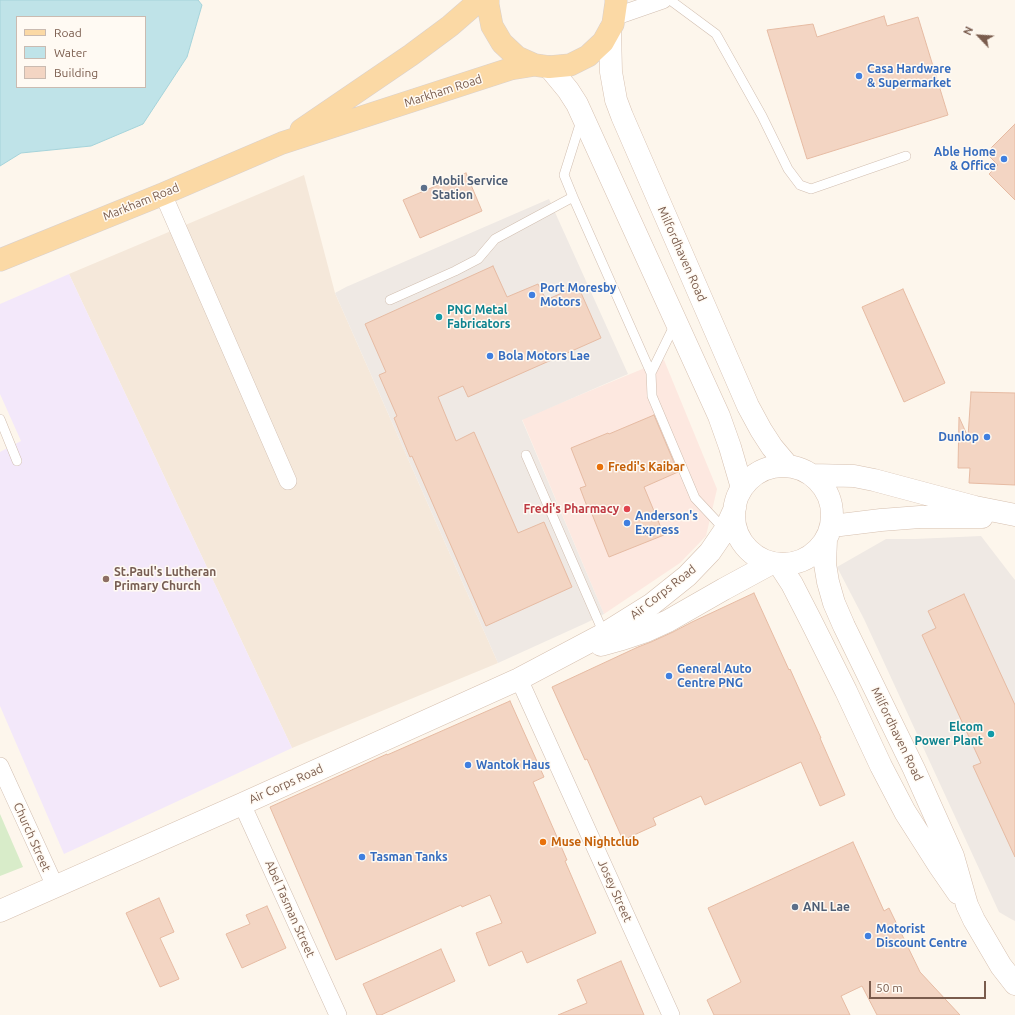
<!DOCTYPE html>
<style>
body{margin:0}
#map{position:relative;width:1015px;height:1015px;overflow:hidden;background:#fdf6ec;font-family:Ubuntu,sans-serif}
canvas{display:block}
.legend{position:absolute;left:16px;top:16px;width:130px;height:72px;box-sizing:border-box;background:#fffaf3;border:1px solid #cabbb1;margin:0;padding:5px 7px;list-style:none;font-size:12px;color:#7a5c4d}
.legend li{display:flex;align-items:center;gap:8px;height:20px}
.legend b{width:20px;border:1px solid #cabbb1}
.north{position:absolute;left:959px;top:16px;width:40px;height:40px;-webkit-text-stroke:3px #fffaf3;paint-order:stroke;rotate:295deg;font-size:11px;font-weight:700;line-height:16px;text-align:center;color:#7a5c4d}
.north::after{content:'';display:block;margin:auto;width:14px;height:18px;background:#7a5c4d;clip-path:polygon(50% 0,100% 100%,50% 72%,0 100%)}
.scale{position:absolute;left:869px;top:981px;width:117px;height:18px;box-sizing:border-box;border:2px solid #7a5c4d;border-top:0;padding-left:5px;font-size:12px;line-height:14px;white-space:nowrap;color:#7a5c4d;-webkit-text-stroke:3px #fffaf3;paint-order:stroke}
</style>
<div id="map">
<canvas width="1015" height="1015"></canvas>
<ul class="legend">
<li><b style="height:5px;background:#fbd9a5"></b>Road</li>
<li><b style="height:11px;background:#bfe3e8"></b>Water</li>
<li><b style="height:11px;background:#f3d5c3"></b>Building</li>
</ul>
<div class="north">N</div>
<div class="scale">50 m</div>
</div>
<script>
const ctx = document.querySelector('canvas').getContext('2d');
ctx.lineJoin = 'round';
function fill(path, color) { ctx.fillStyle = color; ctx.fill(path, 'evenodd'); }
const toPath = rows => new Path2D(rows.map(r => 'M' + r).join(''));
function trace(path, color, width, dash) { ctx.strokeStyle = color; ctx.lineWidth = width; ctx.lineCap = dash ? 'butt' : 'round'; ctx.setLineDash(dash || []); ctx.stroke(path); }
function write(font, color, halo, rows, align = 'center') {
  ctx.font = font + ' Ubuntu,sans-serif'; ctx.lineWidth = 3; ctx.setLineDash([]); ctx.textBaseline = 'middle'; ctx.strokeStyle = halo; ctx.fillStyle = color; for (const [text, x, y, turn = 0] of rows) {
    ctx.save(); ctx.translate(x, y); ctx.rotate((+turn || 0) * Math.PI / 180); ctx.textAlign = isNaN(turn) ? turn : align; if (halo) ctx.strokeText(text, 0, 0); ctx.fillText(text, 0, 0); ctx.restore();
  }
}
fill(toPath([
 [304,175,335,293,498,663,292,748,69,274]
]), '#f5e8da');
fill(toPath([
 [664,360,717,489,706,536,680,563,604,614,522,419]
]), '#fde8e0');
fill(toPath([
 [549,199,628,374,522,420,604,614,586,623,498,663,335,293,346,287],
 [981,536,1011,575,1015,580,1015,921,1011,919,999,912,864,619,837,567,886,539,915,539]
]), '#efe9e4');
fill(toPath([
 [69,274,292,748,64,854,0,706,0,452,21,441,0,394,0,304]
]), '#f3e8fa');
fill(toPath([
 [0,814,23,867,0,876]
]), '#d8ecc9');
const water = toPath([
 [0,0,198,0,202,5,187,57,143,124,91,146,21,153,0,166,0,0],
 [17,17,145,17,145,87,17,87,17,17]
]);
fill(water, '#bfe3e8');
trace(water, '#a5d3da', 1);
const building = toPath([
 [884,16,887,26,918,17,948,115,807,159,767,30,813,24,817,37,884,16],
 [1015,124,1015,200,989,174,998,165,986,153,1015,124],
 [466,173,482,211,420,238,403,200,466,173],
 [493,266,507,297,538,284,546,300,578,286,601,338,468,397,463,386,438,397,456,441,474,432,518,533,544,522,572,587,486,626,412,456,410,457,394,418,397,416,379,375,386,372,365,324,493,266],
 [903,289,945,383,904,402,862,307,903,289],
 [971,392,1015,393,1015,485,969,483,970,468,958,468,959,417,968,437,971,392],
 [654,415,678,472,644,487,664,535,609,557,590,509,588,509,580,488,586,486,571,448,608,433,609,434,654,415],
 [754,593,789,670,790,669,821,738,820,738,845,795,820,806,801,762,705,805,701,796,653,818,656,825,623,840,587,759,585,760,552,687,638,647,651,642,673,632,692,622,754,593],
 [964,594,1015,705,1015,857,973,766,981,763,922,635,936,628,928,611,964,594],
 [510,701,544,777,533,782,567,860,565,861,596,933,527,963,522,951,489,966,476,933,502,923,490,895,462,907,461,905,336,960,270,807,387,754,387,755,510,701],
 [853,842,884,911,889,908,920,972,960,1015,877,1015,862,986,841,996,850,1015,714,1015,707,1000,741,982,708,908,853,842],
 [159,898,174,932,160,938,179,979,160,987,126,913,159,898],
 [267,906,286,948,242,968,226,934,250,924,246,915,267,906],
 [441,949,455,981,381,1015,377,1015,363,984,441,949],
 [621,961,644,1015,558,1015,587,1003,577,980,621,961]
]);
fill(building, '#f3d5c3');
trace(building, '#e6bba3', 1);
const lane = toPath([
 [670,0,716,34,762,116,788,169,800,185,811,189,906,156],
 [581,121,564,175,573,197,651,373],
 [390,300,455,271,478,259,495,239,573,197],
 [675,324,651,373,652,396,695,498,725,530],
 [0,419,17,461],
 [526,455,604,634]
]);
const street = toPath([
 [614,17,663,0],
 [163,194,288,481],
 [519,679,671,1015],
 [0,766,55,886],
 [242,804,338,1015]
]);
const secondary = toPath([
 [610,30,611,72,616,100,622,116,748,406,761,430,772,447,788,466],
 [549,67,568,90,577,104,719,416,730,447,742,488],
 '734 515a49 49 0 1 1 98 0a49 49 0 1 1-98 0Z',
 [812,475,854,476,874,480,975,507,1015,515],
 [832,526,881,520,920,517,982,517],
 [826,540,825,564,828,582,834,603,844,626,914,769,953,856,967,905,974,920,1001,966,1015,984],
 [779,564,792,584,811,621,846,691,881,766,905,812,940,867,958,893],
 [601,645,619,640,646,631,668,621,724,589,772,563],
 [0,911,242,804,519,679,604,634,652,604,687,576,710,552,725,530,735,508]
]);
const primary = toPath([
 [488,0,488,5,492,26,502,43,517,57,535,65,549,67,570,65,588,56,603,42,613,24,616,3,616,0],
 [301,130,411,55,450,26,473,6,478,0],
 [0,260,163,194,282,143,510,69,535,65]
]);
trace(lane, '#d1beb0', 10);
trace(street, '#d1beb0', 18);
trace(secondary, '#d6c0b0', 23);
trace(primary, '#dad1cd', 23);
trace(lane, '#fff', 9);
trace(street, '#fff', 17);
trace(secondary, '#fff', 22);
trace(primary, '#fbd9a5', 22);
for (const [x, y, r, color] of [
 [859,76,4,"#3f7fe0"],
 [1004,159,4,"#3f7fe0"],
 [424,188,4,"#5c6f8a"],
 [532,295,4,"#3f7fe0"],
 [439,317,4,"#0f9aa8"],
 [490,356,4,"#3f7fe0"],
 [987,437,4,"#3f7fe0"],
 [600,467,4,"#e8710a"],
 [627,509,4,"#e0444e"],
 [627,523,4,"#3f7fe0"],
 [106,579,4,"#8d6e63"],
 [669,676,4,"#3f7fe0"],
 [991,734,4,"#0f9aa8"],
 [468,765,4,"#3f7fe0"],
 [543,842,4,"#e8710a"],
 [362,857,4,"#3f7fe0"],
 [795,907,4,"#5c6f8a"],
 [868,936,4,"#3f7fe0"]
]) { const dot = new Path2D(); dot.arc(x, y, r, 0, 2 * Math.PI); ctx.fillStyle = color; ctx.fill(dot); trace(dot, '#fffaf3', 1.5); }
write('bold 12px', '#366cbe', '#fffaf3', [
 ["Casa Hardware",867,69],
 ["& Supermarket",867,83],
 ["Able Home",996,152,"right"],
 ["& Office",996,166,"right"],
 ["Port Moresby",540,288],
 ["Motors",540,302],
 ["Bola Motors Lae",498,356],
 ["Dunlop",979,437,"right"],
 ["Anderson's",635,516],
 ["Express",635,530],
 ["General Auto",677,669],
 ["Centre PNG",677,683],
 ["Wantok Haus",476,765],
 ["Tasman Tanks",370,857],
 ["Motorist",876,929],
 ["Discount Centre",876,943]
], 'left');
write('12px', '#7a5c4d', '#fffaf3', [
 ["Markham Road",443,91,-18],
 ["Markham Road",141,202,-22],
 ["Milfordhaven Road",682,254,66],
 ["Air Corps Road",663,592,-38],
 ["Milfordhaven Road",897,734,64],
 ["Air Corps Road",286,784,-24],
 ["Church Street",32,837,66],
 ["Josey Street",615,891,66],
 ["Abel Tasman Street",290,909,66]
]);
write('bold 12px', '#4e5e75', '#fffaf3', [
 ["Mobil Service",432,181],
 ["Station",432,195],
 ["ANL Lae",803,907]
], 'left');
write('bold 12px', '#0d838f', '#fffaf3', [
 ["PNG Metal",447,310],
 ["Fabricators",447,324],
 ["Elcom",983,727,"right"],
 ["Power Plant",983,741,"right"]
], 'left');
write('bold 12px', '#c56008', '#fffaf3', [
 ["Fredi's Kaibar",608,467],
 ["Muse Nightclub",551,842]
], 'left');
write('bold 12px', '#be3a42', '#fffaf3', [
 ["Fredi's Pharmacy",619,509]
], 'right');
write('bold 12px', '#785e54', '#fffaf3', [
 ["St.Paul's Lutheran",114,572],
 ["Primary Church",114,586]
], 'left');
</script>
